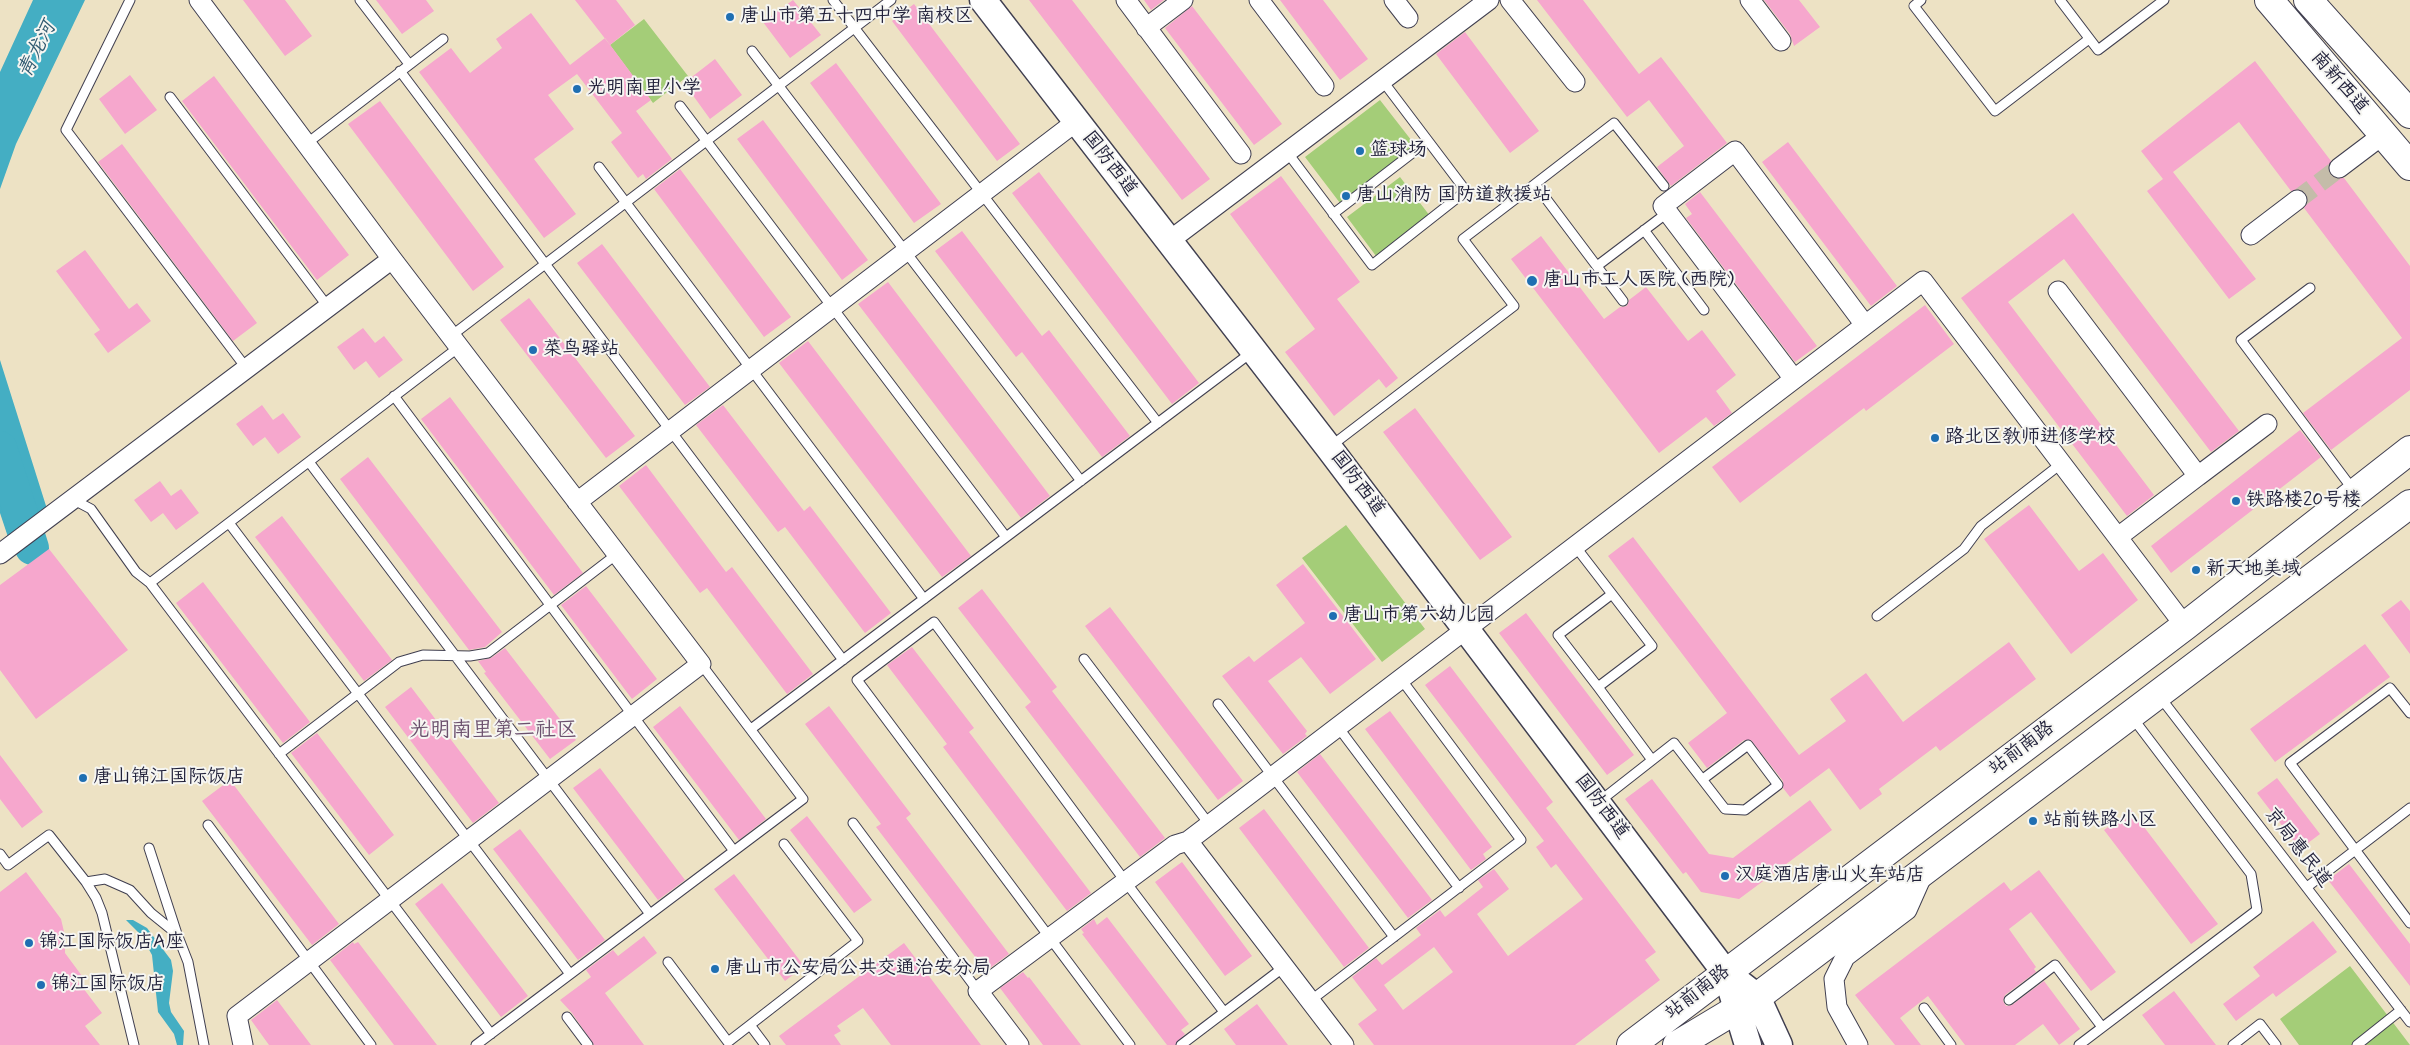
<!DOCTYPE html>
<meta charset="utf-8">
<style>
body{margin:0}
canvas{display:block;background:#ede2c4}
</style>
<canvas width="2410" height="1045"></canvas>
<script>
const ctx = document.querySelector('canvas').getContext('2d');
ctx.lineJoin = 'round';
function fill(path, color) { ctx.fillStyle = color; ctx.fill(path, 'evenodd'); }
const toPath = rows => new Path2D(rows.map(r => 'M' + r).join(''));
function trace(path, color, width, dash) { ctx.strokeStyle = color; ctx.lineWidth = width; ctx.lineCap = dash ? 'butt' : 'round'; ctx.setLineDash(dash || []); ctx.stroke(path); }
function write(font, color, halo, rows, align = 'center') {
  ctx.font = font + ' Mynerve,"LXGW WenKai TC",sans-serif'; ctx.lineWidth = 4; ctx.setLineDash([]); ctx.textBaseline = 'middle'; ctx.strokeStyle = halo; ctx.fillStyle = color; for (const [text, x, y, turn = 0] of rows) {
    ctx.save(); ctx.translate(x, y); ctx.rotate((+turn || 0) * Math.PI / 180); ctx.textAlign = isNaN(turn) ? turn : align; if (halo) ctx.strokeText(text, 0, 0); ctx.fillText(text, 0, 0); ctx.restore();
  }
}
fill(toPath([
 [644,19,688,76,653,103,610,45],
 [1380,100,1415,145,1340,203,1305,157],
 [1400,177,1430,216,1376,256,1347,217],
 [1346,525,1425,629,1382,662,1302,558],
 [2350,966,2410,1045,2299,1045,2280,1019]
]), '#a4cd78');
fill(toPath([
 [33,0,85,0,16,144,0,189,0,72],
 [0,360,47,509,9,540,0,513],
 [126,920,133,920,147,928,171,960,173,971,169,1003,171,1012,184,1031,183,1045,177,1045,174,1034,158,1012,152,955,141,935]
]), '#44aec3');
trace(toPath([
 [0,448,32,548]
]), '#44aec3', 34);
fill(toPath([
 [243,0,285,0,312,36,285,56],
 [376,0,426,0,434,11,402,34],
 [575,0,616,0,635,25,610,45],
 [793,0,821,35,790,58,763,22],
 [1029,0,1072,0,1210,179,1182,200],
 [1144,0,1164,0,1151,10],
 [1280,0,1323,0,1368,59,1340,80],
 [1537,0,1583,0,1639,74,1661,57,1727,143,1671,186,1657,167,1684,146,1649,100,1627,117],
 [1764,0,1799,0,1820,27,1794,46,1790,34],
 [914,4,1020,144,997,161,892,21],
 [1192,6,1282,124,1254,145,1165,28],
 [531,13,570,65,605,38,651,100,636,111,672,159,646,179,643,174,638,178,611,142,622,133,577,74,548,95,574,129,534,159,576,214,544,238,419,72,451,48,470,73,502,48,496,39],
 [1465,32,1539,131,1510,153,1436,54],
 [715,59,742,95,710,119,684,83],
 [2255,61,2331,161,2328,169,2330,175,2335,178,2344,178,2410,266,2410,390,2331,450,2303,413,2402,338,2304,208,2308,199,2306,194,2301,190,2291,191,2239,122,2173,172,2256,279,2229,299,2147,191,2163,179,2141,151],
 [836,63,941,204,914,223,810,83],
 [130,75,157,110,125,134,99,99],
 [214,76,349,255,317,280,182,101],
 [380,101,504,267,473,291,348,124],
 [763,120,868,260,842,280,737,139],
 [1788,142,1897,286,1871,306,1762,162],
 [122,144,257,323,233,341,98,162],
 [680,169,791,317,764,337,654,189],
 [1039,172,1199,383,1172,404,1012,193],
 [1281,176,1360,282,1337,299,1398,378,1386,388,1379,379,1334,416,1285,352,1315,329,1230,214],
 [1700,192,1817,346,1795,362,1686,218,1692,214,1685,204],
 [2073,213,2239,431,2211,452,2064,259,2008,302,2154,495,2127,516,1961,298],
 [962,231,1042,336,1049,330,1130,436,1102,457,1022,352,1016,357,935,251],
 [1541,236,1604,319,1620,307,1627,306,1629,300,1646,287,1688,341,1702,330,1736,375,1716,391,1732,413,1714,426,1706,417,1659,453,1511,259],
 [602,244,710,387,685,405,577,263],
 [85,250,129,309,137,303,151,321,108,353,94,334,100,330,56,271],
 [888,282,1050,496,1021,518,858,304],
 [529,298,635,436,606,458,500,320],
 [1925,305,1954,344,1866,411,1864,408,1740,503,1712,467],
 [363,328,375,343,384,336,403,360,379,378,366,361,354,370,337,347],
 [808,341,971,556,942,577,779,363],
 [450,397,583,573,554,595,421,419],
 [262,405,273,420,283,413,301,437,278,454,265,437,253,446,236,424],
 [723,405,804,511,810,506,891,613,865,633,785,527,778,532,696,425],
 [1415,408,1512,537,1480,560,1383,432],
 [2300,430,2321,457,2171,573,2151,546],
 [368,457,502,632,485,647,469,650,340,479],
 [646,465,726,572,732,567,813,674,787,694,707,588,700,593,619,486],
 [160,481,171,496,181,489,199,513,176,530,163,513,151,522,134,500],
 [2029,505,2079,571,2103,553,2138,600,2071,654,1984,539],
 [282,516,392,660,364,681,255,537],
 [1633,537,1799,755,1846,721,1830,699,1866,673,1903,722,2009,642,2036,679,1940,751,1936,746,1879,789,1882,794,1860,810,1829,768,1790,797,1783,788,1783,781,1751,740,1744,740,1707,768,1688,743,1727,713,1608,556],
 [49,549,128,650,36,719,0,670,0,585],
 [1303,564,1376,659,1330,694,1301,657,1268,681,1307,731,1305,734,1307,736,1283,754,1222,676,1249,656,1254,662,1305,623,1276,585],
 [203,582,310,722,283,743,176,603],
 [586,586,657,679,632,699,561,605],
 [982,589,1057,687,1052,691,1165,838,1140,857,1025,707,1031,702,958,608],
 [2401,600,2410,611,2410,654,2381,615],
 [1110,607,1243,781,1218,800,1085,626],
 [1526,613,1634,755,1607,775,1499,633],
 [2365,644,2390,677,2275,762,2250,729],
 [912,647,974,728,969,732,1091,893,1067,911,943,747,947,744,887,665],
 [505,648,576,740,550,759,484,673,486,672,478,661,491,658],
 [1450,666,1553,802,1546,808,1656,952,1645,960,1660,980,1575,1045,1374,1045,1358,1024,1377,1010,1352,977,1376,958,1382,965,1421,935,1416,928,1440,910,1445,917,1483,887,1478,880,1494,869,1509,889,1477,914,1508,956,1583,899,1556,864,1551,868,1536,847,1544,841,1425,685],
 [1434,947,1453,972,1403,1010,1384,985],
 [411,687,499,803,473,823,385,707],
 [680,706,766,819,739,840,653,727],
 [829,706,911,814,906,818,1009,954,986,971,876,827,881,824,805,724],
 [1390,711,1492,847,1483,854,1486,859,1471,870,1365,729],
 [317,733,394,835,369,855,291,753],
 [1320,754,1432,900,1408,918,1297,772],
 [0,755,43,812,22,828,0,799],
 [600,768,685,880,658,900,573,788],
 [2277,778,2320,834,2300,849,2257,793],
 [1652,779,1709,854,1733,858,1810,800,1832,830,1739,899,1701,892,1686,872,1683,874,1625,799],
 [230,780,339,924,312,945,202,801],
 [1264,809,1369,948,1344,967,1239,828],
 [2131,810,2218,924,2191,944,2104,830],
 [807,816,872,900,854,913,790,830],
 [520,829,605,940,578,960,493,849],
 [1182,862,1252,956,1225,976,1155,882],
 [2349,864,2410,944,2410,986,2328,880],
 [2039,870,2116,972,2091,991,2031,912,2009,929,2036,967,2034,969,2036,972,2005,995,2003,1001,2006,1006,2012,1005,2044,981,2080,1029,2059,1045,2043,1024,2015,1045,1965,1045,1928,996,1900,1018,1921,1045,1895,1045,1855,995,2004,882,2011,891],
 [26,872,61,919,65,936,65,953,82,976,77,980,102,1013,85,1026,100,1045,0,1045,0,892],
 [734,874,804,966,785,981,714,889],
 [442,883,528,996,501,1017,415,904],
 [1107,917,1189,1024,1181,1030,1185,1034,1175,1045,1167,1045,1082,934,1084,933,1081,929,1094,919,1097,925],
 [2313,921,2337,952,2276,997,2273,993,2236,1021,2223,1004,2260,976,2253,967],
 [644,936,657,953,605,993,644,1045,594,1045,572,1013,560,1000,591,977,586,970,613,950,618,956],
 [353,942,354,944,358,942,437,1045,394,1045,330,960],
 [904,943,981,1045,891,1045,863,1008,837,1026,841,1031,834,1035,841,1045,786,1045,779,1036],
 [1023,972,1028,978,1029,977,1081,1045,1043,1045,1000,988],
 [2174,991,2216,1045,2165,1045,2142,1015],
 [277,1000,311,1045,269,1045,251,1020],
 [1257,1004,1288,1045,1236,1045,1224,1029]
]), '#f6a7cd');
trace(toPath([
 [2297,200,2339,168]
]), '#c4bca9', 19, [19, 9]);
const lane = toPath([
 [130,0,66,130,247,369],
 [360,0,409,64],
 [833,0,1158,423],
 [1921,0,1914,6,1995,111,2089,39],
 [2060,0,2098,50,2164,0],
 [752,51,1081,481],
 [400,71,843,660],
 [170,97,328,307],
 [680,106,1006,537],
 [306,144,443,39],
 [1287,152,1372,265,1466,191,1382,80],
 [599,167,924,599],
 [1535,184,1614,123,1664,186],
 [1333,214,1428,141],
 [1644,230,1704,310],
 [1597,266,1667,213],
 [2310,288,2241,340,2354,491],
 [451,336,891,0],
 [394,396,734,851],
 [1331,446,1514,306,1463,239,1535,184,1623,301],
 [309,462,650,914],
 [74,500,91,509,136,572,150,583,491,1034],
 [229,523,570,974],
 [1575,546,1612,594],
 [150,583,459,347],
 [1877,616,1964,549,1981,526,2062,463],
 [1084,659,1209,824],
 [1598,687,1652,646,1612,594,1558,635,1598,687,1652,760],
 [2160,697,2410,1022],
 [1218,704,1394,937],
 [2410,713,2390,688,2290,763,2410,923],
 [1338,727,1459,888],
 [751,729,1252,352],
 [279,754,399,662,423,655,470,656,488,653,617,554],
 [1600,801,1674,743,1725,809,1745,810,1778,785,1748,745,1703,779],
 [853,823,978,991],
 [208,825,371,1045],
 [149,848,177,934,188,962,204,1045],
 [0,854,8,865,49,835,86,882,96,898,102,913,134,1045],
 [86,882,105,879,130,890,151,913,177,934],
 [2307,887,2410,808],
 [668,962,728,1042,750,1025,765,1045],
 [2009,1000,2055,965,2102,1027],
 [1310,1001,1521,840,1401,679],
 [1924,1008,1951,1045],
 [567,1017,588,1045],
 [750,1025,858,941,784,844],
 [476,1045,803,799,701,664],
 [1130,1045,857,680,934,622,1125,881,1224,1012],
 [1181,1045,1284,967],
 [2079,1045,2257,910,2251,874,2132,717],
 [2233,1045,2260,1024,2276,1045],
 [2357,1045,2401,1010]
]);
const street = toPath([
 [199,0,392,259,701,664,237,1016,243,1045],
 [1126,0,1241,154],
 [1259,0,1324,86],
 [1394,0,1408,18],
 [1510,0,1575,82],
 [1750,0,1781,41],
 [1146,28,1183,0],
 [2339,168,2384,134],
 [2251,235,2297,200],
 [1169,241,1489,0],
 [2058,291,2198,476,2118,537],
 [1794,379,1663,206,1735,151,1865,325],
 [2198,476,2267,424],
 [577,502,1077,121],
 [0,554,392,259],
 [1019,1045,978,991,1175,845,1188,841],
 [1344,1045,1188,841,1923,281,2185,626],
 [1858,1045,1837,1007,1834,979,1845,957,1907,910,1923,874]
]);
const secondary = toPath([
 [983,0,1329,448,1725,972,1757,997,1779,1045],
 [1731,989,1748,1045]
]);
const primary = toPath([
 [2269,0,2410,166],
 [2308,0,2410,114],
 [1631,1045,2185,626,2410,450],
 [1677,1045,1757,997,2410,504]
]);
trace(lane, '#403f50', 11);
trace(street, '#403f50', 21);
trace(secondary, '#403f50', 29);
trace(primary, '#403f50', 30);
trace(lane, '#fff', 9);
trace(street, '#fff', 19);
trace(secondary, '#fff', 26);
trace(primary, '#fff', 28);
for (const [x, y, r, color] of [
 [730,17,5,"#1f6fb2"],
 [577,89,5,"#1f6fb2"],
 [1360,151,5,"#1f6fb2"],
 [1346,196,5,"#1f6fb2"],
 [1532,281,6,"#1f6fb2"],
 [533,350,5,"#1f6fb2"],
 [1935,438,5,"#1f6fb2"],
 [2236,501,5,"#1f6fb2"],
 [2196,570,5,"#1f6fb2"],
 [1333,616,5,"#1f6fb2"],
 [83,778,5,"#1f6fb2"],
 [2033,821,5,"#1f6fb2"],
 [1725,876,5,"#1f6fb2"],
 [29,943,5,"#1f6fb2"],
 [715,969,5,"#1f6fb2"],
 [41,985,5,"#1f6fb2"]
]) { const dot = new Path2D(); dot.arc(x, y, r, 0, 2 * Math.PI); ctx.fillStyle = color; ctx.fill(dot); trace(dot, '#f6f6f2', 2); }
write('19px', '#22223b', '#f6f6f2', [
 ["唐山市第五十四中学 南校区",740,17],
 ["光明南里小学",587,89],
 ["篮球场",1370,151],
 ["唐山消防 国防道救援站",1356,196],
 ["唐山市工人医院 (西院)",1543,281],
 ["菜鸟驿站",543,350],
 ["路北区教师进修学校",1945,438],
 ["铁路楼20号楼",2246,501],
 ["新天地美域",2206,570],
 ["唐山市第六幼儿园",1343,616],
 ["唐山锦江国际饭店",93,778],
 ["站前铁路小区",2043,821],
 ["汉庭酒店唐山火车站店",1735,876],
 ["锦江国际饭店A座",39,943],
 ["唐山市公安局公共交通治安分局",725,969],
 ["锦江国际饭店",51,985]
], 'left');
write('19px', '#22223b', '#f6f6f2', [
 ["南新西道",2339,83,49],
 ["国防西道",1109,164,52],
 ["国防西道",1357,484,53],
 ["站前南路",2022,749,-37],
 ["国防西道",1601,807,53],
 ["京局惠民道",2297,848,52],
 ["站前南路",1698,993,-38]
]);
write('italic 20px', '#305a71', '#f6f6f2', [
 ["青龙河",38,50,-63]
]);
write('21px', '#6c516e', '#f6f6f2', [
 ["光明南里第二社区",493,732]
]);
</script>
